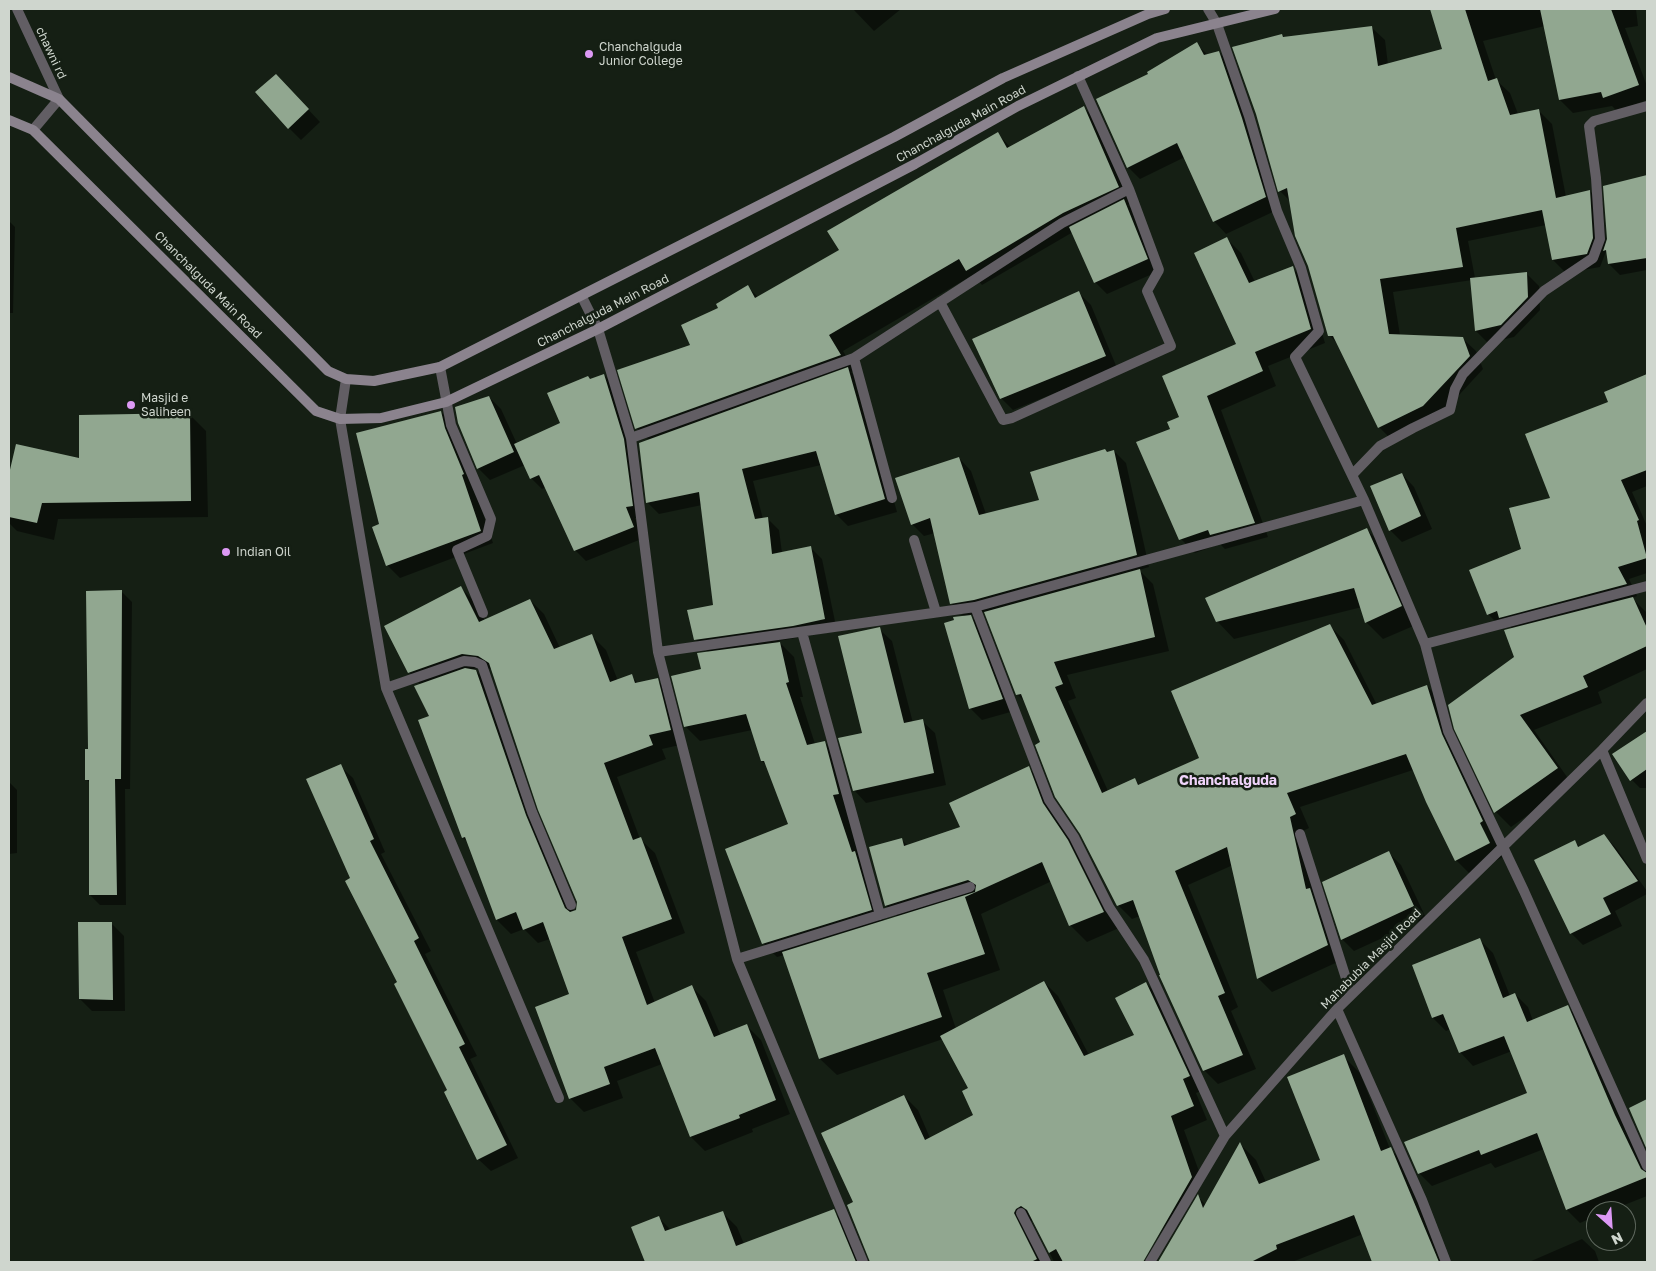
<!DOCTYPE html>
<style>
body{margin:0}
#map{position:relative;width:1656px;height:1271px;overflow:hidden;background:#151f14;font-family:"Golos Text",sans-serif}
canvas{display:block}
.frame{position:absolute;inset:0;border:10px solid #cfd6ce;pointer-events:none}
.north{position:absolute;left:1586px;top:1201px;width:50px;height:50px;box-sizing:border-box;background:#151f14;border:1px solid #5f685e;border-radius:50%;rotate:154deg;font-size:14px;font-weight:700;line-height:20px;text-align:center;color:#cfd6ce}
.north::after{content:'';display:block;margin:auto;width:18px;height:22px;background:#dc99f4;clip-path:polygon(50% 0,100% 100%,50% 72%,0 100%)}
</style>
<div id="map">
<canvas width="1656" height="1271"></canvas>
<div class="frame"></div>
<div class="north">N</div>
</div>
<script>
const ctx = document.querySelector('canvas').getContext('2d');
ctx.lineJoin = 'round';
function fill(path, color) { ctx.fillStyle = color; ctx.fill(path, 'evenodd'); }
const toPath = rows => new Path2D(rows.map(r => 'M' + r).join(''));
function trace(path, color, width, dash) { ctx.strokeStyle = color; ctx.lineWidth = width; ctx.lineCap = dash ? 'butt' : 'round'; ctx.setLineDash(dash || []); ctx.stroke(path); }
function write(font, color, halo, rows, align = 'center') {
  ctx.font = font + ' "Golos Text",sans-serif'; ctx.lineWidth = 5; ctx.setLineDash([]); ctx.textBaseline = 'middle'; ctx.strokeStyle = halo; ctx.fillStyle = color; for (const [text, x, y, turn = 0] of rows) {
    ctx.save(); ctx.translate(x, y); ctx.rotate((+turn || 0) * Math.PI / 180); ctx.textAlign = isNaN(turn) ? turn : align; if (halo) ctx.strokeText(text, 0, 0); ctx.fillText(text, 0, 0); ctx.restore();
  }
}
fill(toPath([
 [853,9,901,9,874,31],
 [1432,9,1636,9,1638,26,1625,28,1647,86,1647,100,1617,111,1612,106,1573,113,1560,100,1545,26,1483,41,1496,80,1510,93,1518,114,1539,111,1552,124,1566,197,1590,191,1603,204,1606,246,1608,239,1605,187,1647,177,1647,270,1620,275,1609,264,1607,249,1600,267,1566,273,1553,260,1546,225,1468,241,1475,278,1527,274,1539,286,1540,310,1514,337,1488,343,1476,331,1472,280,1393,292,1400,335,1462,338,1476,351,1483,369,1437,419,1393,441,1379,427,1339,345,1330,336,1291,202,1280,191,1282,35,1285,38,1371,27,1385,40,1388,65,1444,50],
 [1196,44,1208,55,1219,52,1231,65,1277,210,1226,234,1214,221,1185,157,1140,179,1128,167,1150,74],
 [288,88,320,122,301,140,289,128],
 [1084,108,1099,123,1133,202,1128,205,1136,213,1159,271,1107,294,1095,282,1073,232,982,285,973,275,843,351,855,371,851,372,860,381,897,512,848,526,836,514,821,465,753,481,763,519,767,518,779,530,782,553,810,547,822,559,837,631,778,641,794,657,803,697,800,697,815,744,824,742,839,757,884,922,898,917,886,906,901,839,908,846,962,828,1028,768,1045,784,1119,928,1087,942,1070,925,1052,881,981,914,1000,970,943,990,956,1029,1044,982,1058,996,1089,1055,1136,1035,1146,983,1160,997,1203,1090,1196,1093,1207,1120,1184,1130,1200,1174,1141,1262,1054,1262,1034,1220,1031,1221,1028,1231,1044,1262,870,1262,871,1259,855,1203,904,1096,918,1110,930,1138,975,1115,970,1089,943,1039,837,1075,820,1059,784,955,777,957,763,943,789,825,767,766,762,761,752,730,700,741,686,727,709,653,695,639,714,606,702,505,659,514,647,502,649,440,637,428,720,309,748,287,759,298,840,250,998,134,1011,148],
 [9,221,15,227,13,313,9,313],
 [1227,239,1241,253,1255,282,1292,268,1307,282,1325,343,1268,366,1276,386,1221,410,1268,537,1225,549,1220,544,1195,553,1181,539,1171,430,1238,344],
 [1079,293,1091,305,1117,368,1013,410,1001,398],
 [604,375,615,386,643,516,635,518,644,538,586,561,575,550,546,487,542,489,531,478,525,465,490,480,478,468,489,397,501,409,517,444,561,424,591,380],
 [1647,376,1647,486,1632,492,1647,526,1647,573,1629,579,1637,596,1632,598,1647,613,1647,669,1598,692,1602,703,1534,730,1572,784,1511,827,1496,812,1456,728,1516,657,1513,629,1507,623,1500,626,1488,614,1552,499,1610,402,1606,393],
 [441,412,453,424,493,543,400,578,388,566,374,527,381,525],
 [189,414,206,431,208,517,58,519,54,540,17,531,9,523,9,479,17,445,80,460],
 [1114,451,1126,463,1149,567,1139,570,1153,584,1169,651,1067,675,1076,698,1068,701,1108,791,1135,780,1140,785,1200,758,1330,626,1344,640,1377,705,1427,686,1441,700,1503,857,1470,874,1456,860,1413,770,1300,807,1309,828,1303,831,1342,960,1272,992,1258,978,1233,865,1188,885,1238,1007,1231,1011,1256,1069,1218,1084,1204,1070,1162,975,1140,916,1132,919,1118,905,1042,743,1026,703,1017,694,986,612,969,615,983,628,1014,711,982,720,970,708,965,617,951,603,935,533,924,536,912,524,959,458,971,471,986,514,1040,501],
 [1402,474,1414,487,1432,529,1402,542,1390,530],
 [1367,530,1384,547,1418,624,1383,639,1366,622,1362,607,1234,639,1217,621],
 [461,588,475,602,485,621,530,600,544,614,560,648,592,636,606,650,618,681,631,676,639,684,657,680,671,694,684,744,662,749,666,759,617,777,640,839,655,853,685,933,636,952,655,1003,692,987,706,1001,721,1036,747,1026,761,1040,790,1114,752,1129,753,1132,705,1151,691,1137,662,1064,617,1081,623,1098,584,1112,570,1098,571,995,550,939,538,943,524,929,511,934,497,920,468,842,463,838,421,685,409,672],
 [477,668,492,669,579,902,577,910,574,912,539,830,490,686,476,671,470,670],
 [121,591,132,602,130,789,125,789,126,905,100,905,90,895,90,783,86,779],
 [879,629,892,641,913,723,922,721,935,733,946,785,866,803,854,790],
 [1647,732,1647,788,1640,788,1627,775,1614,754],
 [340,766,353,778,385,852,381,854,431,951,425,954,477,1056,470,1059,518,1158,491,1171,478,1159,351,879],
 [9,782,17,790,17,853,9,854],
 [1604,835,1616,848,1647,891,1647,894,1615,911,1622,926,1583,945,1571,933,1575,842,1580,847],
 [1389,853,1401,865,1426,918,1354,951,1342,939],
 [112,924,124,936,125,1011,92,1011,80,999],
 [1480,940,1493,953,1510,996,1515,994,1528,1007,1533,1021,1567,1007,1581,1020,1647,1169,1647,1196,1609,1211,1596,1211,1596,1216,1580,1223,1567,1210,1544,1149,1495,1168,1491,1163,1432,1186,1419,1173,1529,1094,1512,1051,1473,1066,1460,1052,1451,1029,1446,1031,1433,1018,1413,966],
 [1343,1056,1360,1073,1390,1149,1407,1165,1448,1262,1374,1262,1363,1234,1292,1262,1170,1262,1198,1197,1206,1205,1240,1144,1256,1160,1266,1182,1321,1161],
 [833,1211,847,1225,863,1262,646,1262,633,1227,659,1218,671,1230,723,1213,737,1227,744,1244],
 [1582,1239,1595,1251,1599,1262,1529,1262]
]), '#0007');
fill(toPath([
 [1430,9,1465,9,1488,81,1497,78,1510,115,1539,109,1556,198,1590,190,1593,238,1587,254,1552,260,1542,210,1456,228,1463,267,1380,279,1389,334,1463,337,1470,356,1423,406,1378,428,1333,336,1328,336,1308,266,1295,236,1287,188,1278,192,1256,114,1232,47,1282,34,1283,37,1372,26,1378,66,1442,49],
 [1540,9,1611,9,1639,85,1603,98,1601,92,1559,100],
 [1197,42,1204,55,1219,51,1242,118,1266,197,1213,222,1177,143,1127,168,1096,99,1148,74,1147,72],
 [276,74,309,109,288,129,255,92],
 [1084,106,1119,187,1063,213,966,271,959,259,829,335,841,355,635,429,617,370,690,345,681,325,718,308,716,304,748,285,755,298,839,250,827,231,998,132,1007,148],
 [1647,175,1647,258,1608,264,1606,250,1603,251,1607,239,1603,186],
 [1124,199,1148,259,1094,283,1069,227],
 [1227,237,1249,283,1293,266,1311,329,1255,352,1263,371,1207,396,1255,523,1210,535,1208,530,1179,540,1136,442,1170,429,1167,422,1179,417,1162,376,1236,344,1194,253],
 [1527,272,1528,297,1501,325,1475,331,1470,278],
 [1079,291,1106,356,1000,399,972,339],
 [848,367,885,499,835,515,816,451,742,469,755,519,768,517,772,554,811,546,825,619,793,626,694,640,687,610,713,605,699,492,646,503,639,443],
 [604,374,624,439,633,506,626,507,634,527,574,551,539,475,530,479,514,444,560,423,547,393,588,376,590,379],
 [1647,374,1647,470,1621,480,1639,520,1637,521,1647,558,1618,567,1627,584,1499,618,1497,611,1487,615,1469,570,1521,549,1509,508,1550,498,1525,434,1608,402,1604,392],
 [489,396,514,452,477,469,458,423,455,407],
 [441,411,445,428,464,474,462,475,481,531,386,566,372,527,379,524,356,433],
 [190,413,191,501,42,503,37,523,9,517,9,474,16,444,79,458,79,415],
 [1105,449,1107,452,1114,450,1137,555,974,600,950,604,930,518,911,525,895,478,959,457,979,515,1039,500,1030,472],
 [1402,473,1421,516,1389,531,1370,486],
 [1367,528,1402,606,1365,623,1354,588,1216,622,1205,598],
 [1140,569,1155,637,1054,662,1063,684,1055,687,1102,793,1135,778,1138,785,1199,758,1171,691,1330,624,1372,705,1427,685,1442,734,1483,821,1480,823,1490,843,1455,861,1426,802,1406,754,1287,793,1296,814,1290,817,1306,889,1310,888,1328,945,1257,979,1227,847,1175,871,1225,993,1218,996,1243,1055,1203,1071,1159,975,1160,975,1133,900,1117,906,1080,834,1055,797,1035,745,1040,742,1021,694,1016,695,984,612],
 [461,586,479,622,530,599,554,649,592,634,610,682,632,674,635,683,658,678,671,730,649,735,653,745,604,763,633,840,641,837,672,919,622,937,647,1005,692,985,714,1037,747,1024,776,1100,739,1115,740,1118,690,1137,655,1048,604,1067,610,1084,569,1099,535,1007,569,994,543,922,523,930,516,912,496,920,465,837,462,838,418,720,429,716,414,686,465,668,476,670,526,815,565,908,570,912,576,910,577,902,538,810,489,663,478,656,462,654,408,673,384,626],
 [122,590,121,779,115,779,117,895,89,895,89,780,85,780,85,749,88,749,86,591],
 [1633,597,1647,628,1647,646,1583,676,1588,687,1520,715,1558,768,1494,813,1454,729,1448,705,1514,657,1504,630],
 [971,615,1003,699,969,709,944,623,954,620,953,617],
 [880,627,904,723,923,719,934,773,853,791,838,738,862,733,838,636],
 [780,642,789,682,786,683,807,745,825,741,839,794,833,795,852,852,855,851,872,910,762,944,725,849,788,824,764,761,761,761,746,714,684,727,671,676,701,669,697,653],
 [1647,731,1647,769,1630,781,1612,754],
 [341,764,374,839,370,841,419,938,414,941,465,1044,459,1047,507,1145,477,1160,444,1092,447,1090,394,984,397,982,345,881,350,878,306,779],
 [1029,766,1043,803,1068,840,1104,912,1069,926,1042,862,965,897,985,954,927,973,942,1017,819,1059,782,952,975,892,976,885,968,880,885,906,869,847,902,838,904,846,960,827,949,803],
 [1604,834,1638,881,1603,898,1611,914,1570,934,1534,860,1575,840,1578,847],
 [1389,851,1414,906,1341,940,1322,882],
 [78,922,112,922,113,1000,79,999],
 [1480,938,1503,998,1515,993,1527,1022,1568,1005,1615,1115,1641,1169,1647,1173,1647,1177,1566,1210,1537,1133,1481,1155,1479,1150,1418,1174,1404,1142,1527,1093,1504,1036,1459,1053,1443,1014,1432,1018,1412,965],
 [1044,981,1084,1056,1134,1035,1115,998,1146,982,1190,1076,1183,1079,1194,1106,1171,1116,1192,1177,1143,1262,1063,1262,1056,1249,1049,1253,1027,1210,1021,1206,1016,1209,1014,1213,1037,1259,1031,1262,870,1262,847,1205,853,1202,821,1133,904,1095,925,1140,973,1115,962,1091,968,1088,940,1036],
 [1344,1054,1381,1151,1391,1147,1439,1262,1372,1262,1354,1215,1276,1245,1277,1249,1251,1262,1158,1262,1198,1194,1203,1208,1240,1142,1259,1184,1320,1160,1287,1077],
 [1647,1099,1647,1150,1629,1108],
 [834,1209,856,1262,645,1262,631,1227,659,1216,665,1231,723,1211,736,1246]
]), '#91a790');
trace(toPath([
 [17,9,59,99,33,130],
 [1208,9,1217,24,1249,116,1277,211,1301,268,1319,331,1295,357,1364,500,1425,644,1448,731,1524,891,1647,1166],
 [582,297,598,329,631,438,658,652,737,959,863,1262],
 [940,302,1003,420,1012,418,1171,346,1147,291,1159,270,1129,189,1078,76],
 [854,358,892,498],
 [440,367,451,425,491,519,487,536,457,550,483,613],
 [346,379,340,419,386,688,559,1098],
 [631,438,854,358,1062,223,1129,189],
 [1352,475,1380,446,1413,428,1450,410,1455,389,1463,374,1544,291,1593,258,1600,239,1596,178,1589,126,1594,121,1647,106],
 [914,540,936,612],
 [975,607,1049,800,1074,837,1109,907,1144,960,1225,1136],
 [802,632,880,915],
 [1425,644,1647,586],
 [658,652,975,607,1364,500],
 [386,688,464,661,475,662,482,665,532,812,571,905],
 [1602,750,1647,859],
 [1300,834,1351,994],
 [737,959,970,887],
 [1337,1009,1422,1200,1446,1262],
 [1021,1213,1046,1262],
 [1150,1262,1225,1136,1337,1009,1602,750,1647,703]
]), '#625e64', 10);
trace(toPath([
 [9,77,59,99,328,371,346,379,374,381,440,367,894,137,1003,78,1148,14,1165,9],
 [9,120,33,130,316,411,340,419,381,418,446,402,598,329,915,164,1018,106,1157,38,1275,9]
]), '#8b838e', 10);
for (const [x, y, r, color] of [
 [589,54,5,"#dc99f4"],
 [131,405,5,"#dc99f4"],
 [226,552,5,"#dc99f4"]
]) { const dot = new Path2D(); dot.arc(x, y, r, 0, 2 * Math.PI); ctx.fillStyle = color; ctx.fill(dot); trace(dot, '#151f14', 2); }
write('12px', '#cfd6ce', '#151f14', [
 ["Chanchalguda",599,47],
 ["Junior College",599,61],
 ["Masjid e",141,398],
 ["Saliheen",141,412],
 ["Indian Oil",236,552]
], 'left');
write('12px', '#cfd6ce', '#151f14', [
 ["chawni rd",51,53,65],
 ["Chanchalguda Main Road",961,124,-29],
 ["Chanchalguda Main Road",208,285,45],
 ["Chanchalguda Main Road",603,311,-27],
 ["Mahabubia Masjid Road",1371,959,-45]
]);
write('bold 14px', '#f0d4fb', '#151f14', [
 ["Chanchalguda",1228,781]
]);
</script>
